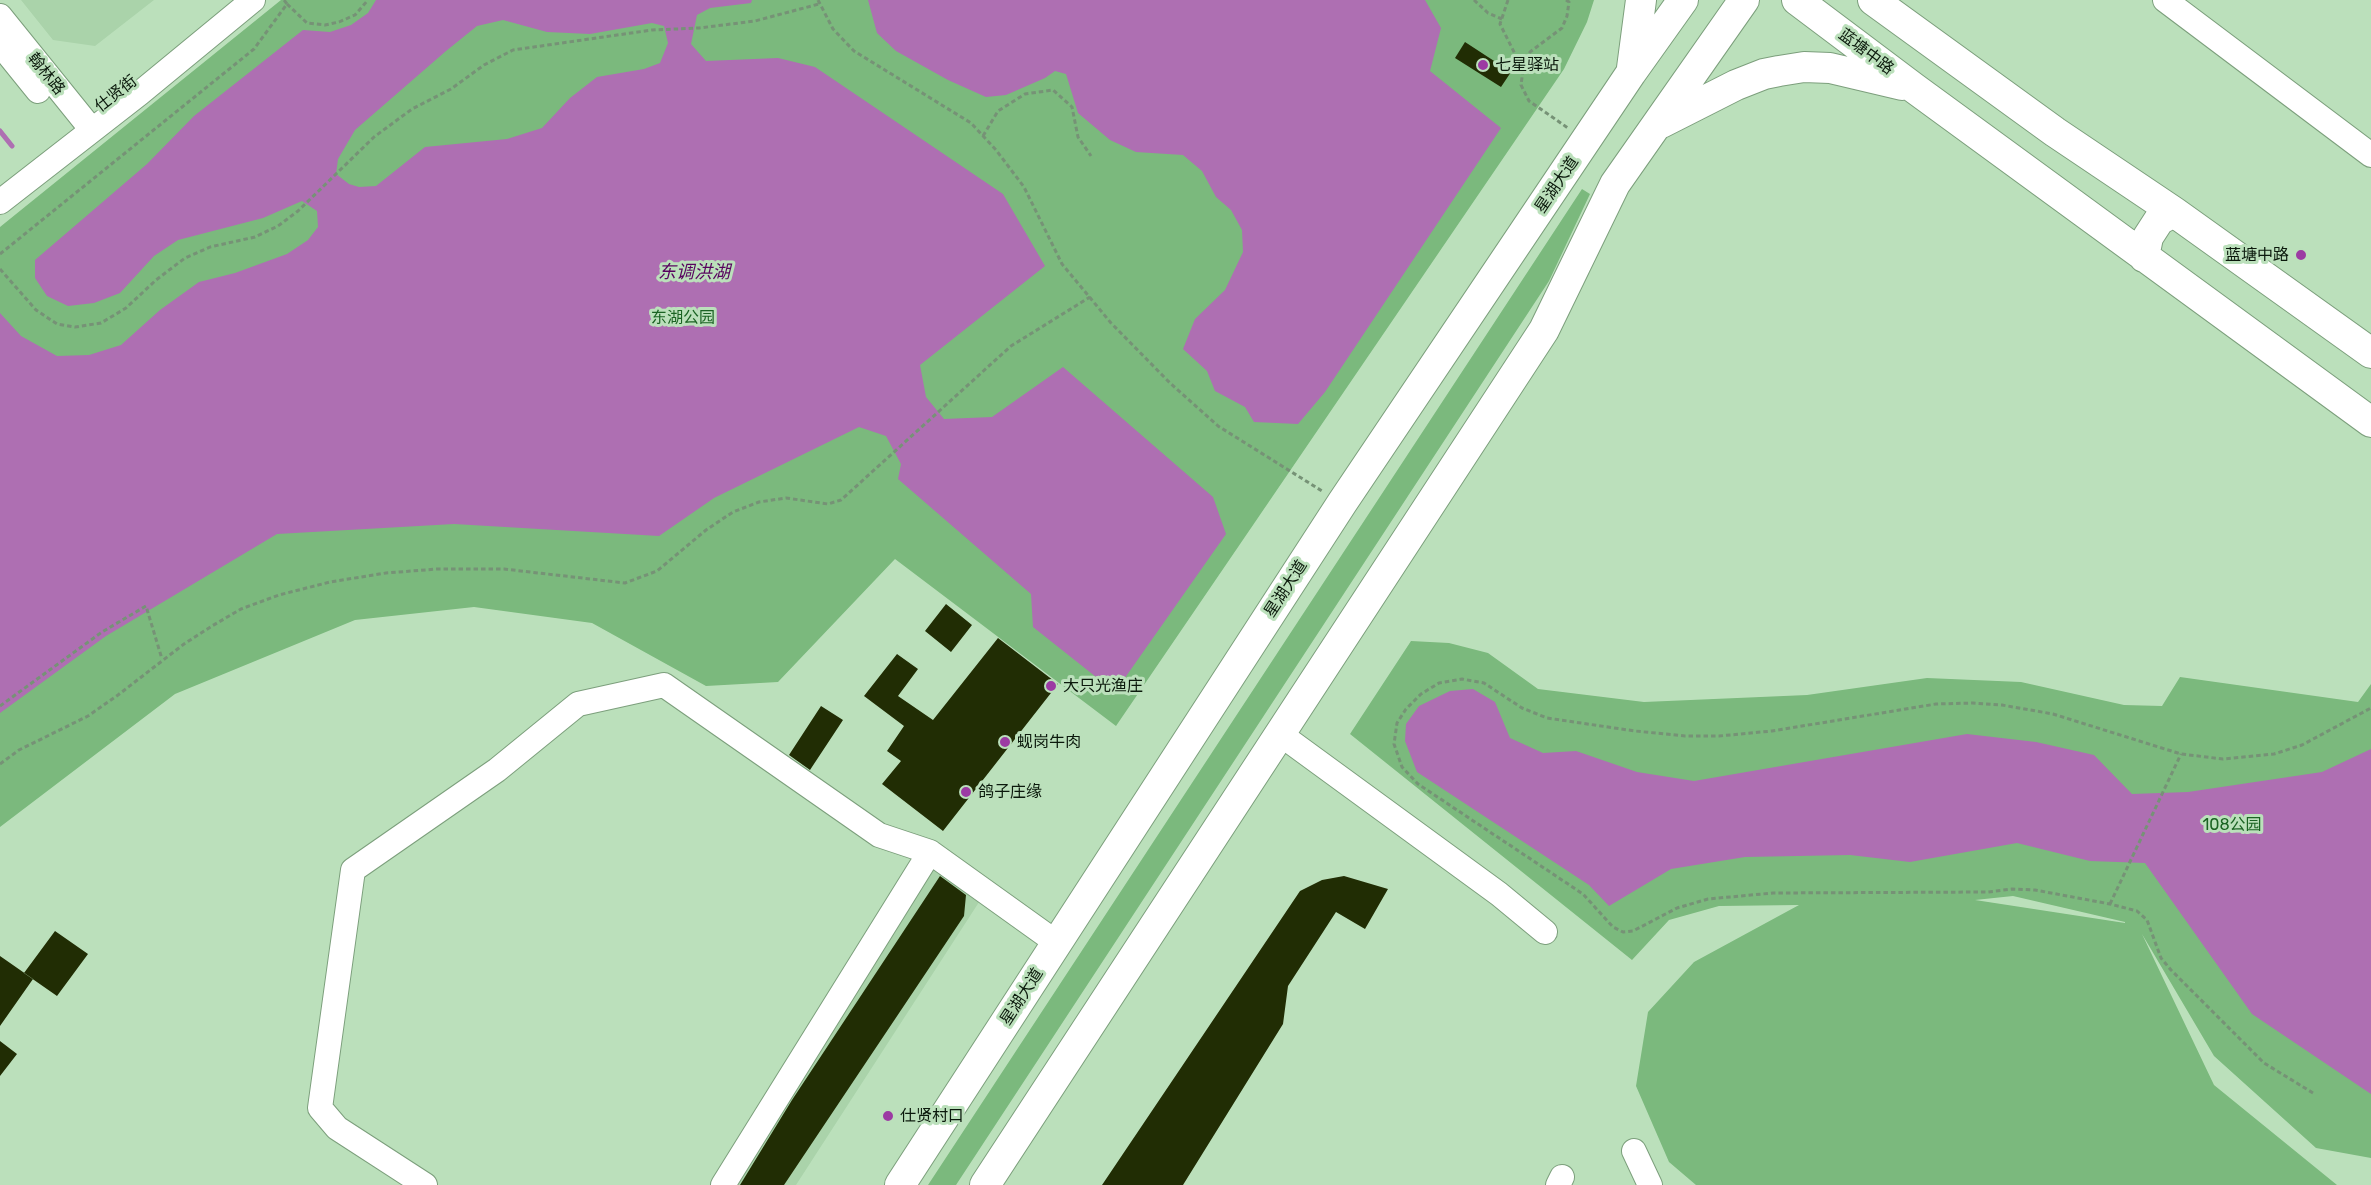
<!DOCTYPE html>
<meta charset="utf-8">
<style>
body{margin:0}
canvas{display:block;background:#bbe0bb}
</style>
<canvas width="2371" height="1185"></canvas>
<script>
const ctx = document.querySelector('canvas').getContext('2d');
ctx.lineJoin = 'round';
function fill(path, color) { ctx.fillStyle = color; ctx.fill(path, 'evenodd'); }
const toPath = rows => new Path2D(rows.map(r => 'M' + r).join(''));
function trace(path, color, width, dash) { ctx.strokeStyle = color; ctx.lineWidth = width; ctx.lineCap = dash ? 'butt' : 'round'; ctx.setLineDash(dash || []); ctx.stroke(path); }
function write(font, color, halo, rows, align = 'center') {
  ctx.font = font + ' Rubik,"Noto Sans SC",sans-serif'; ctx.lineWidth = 6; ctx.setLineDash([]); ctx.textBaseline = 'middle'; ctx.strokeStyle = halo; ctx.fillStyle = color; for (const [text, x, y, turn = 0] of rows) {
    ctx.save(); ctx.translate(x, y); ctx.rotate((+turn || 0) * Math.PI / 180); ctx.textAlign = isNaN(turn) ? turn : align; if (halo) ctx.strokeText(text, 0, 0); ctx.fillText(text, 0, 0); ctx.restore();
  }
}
fill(toPath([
 [21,0,154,0,95,46,53,40],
 [920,860,981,899,796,1185,710,1185]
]), '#aad3aa');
fill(toPath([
 [281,0,1594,0,1587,22,1564,69,1116,726,895,559,778,682,706,686,592,623,474,607,355,620,175,694,0,827,0,227],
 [1582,189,1590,194,1549,281,956,1185,928,1185],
 [1411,641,1449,643,1488,653,1538,689,1644,702,1807,695,1927,678,2021,682,2124,705,2162,706,2180,677,2358,702,2371,684,2371,1158,2316,1148,2214,1056,2142,934,2214,1085,2337,1185,1696,1185,1669,1162,1636,1086,1648,1012,1694,962,1799,905,1719,906,1669,920,1632,960,1350,734],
 [2013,896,2125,922,2125,923,1975,900]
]), '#7bb97d');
fill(toPath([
 [376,0,752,0,751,3,710,8,697,15,691,44,706,61,778,58,815,67,1003,194,1045,266,920,365,926,397,944,419,992,417,1063,367,1213,497,1226,534,1115,692,1033,627,1031,594,898,479,901,464,886,436,859,427,714,498,659,536,454,524,277,534,106,636,0,713,0,313,21,336,57,356,89,355,121,345,160,310,199,282,235,273,287,254,308,240,318,227,317,211,302,201,263,218,178,240,154,256,120,293,94,303,68,306,47,296,35,278,35,260,147,164,194,116,303,30,330,32,351,25,368,13],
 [503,20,547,32,590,34,652,23,664,26,668,43,660,63,644,69,597,77,570,98,542,128,507,139,425,147,376,186,359,187,349,184,336,174,338,159,355,130,446,51,477,26],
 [868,0,1425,0,1441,28,1430,71,1501,128,1325,392,1298,424,1254,422,1245,407,1215,391,1207,371,1183,349,1195,319,1225,290,1243,252,1242,230,1231,210,1216,197,1202,171,1183,155,1136,152,1110,140,1078,113,1066,74,1055,71,1045,78,1006,95,986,97,948,80,896,51,877,33],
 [1473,689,1495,702,1510,738,1543,753,1576,751,1637,772,1694,781,1967,734,2036,742,2094,755,2132,794,2188,792,2322,772,2371,749,2371,1094,2252,1014,2145,863,2090,861,2017,843,1910,862,1850,855,1745,857,1671,869,1609,906,1589,885,1417,772,1405,741,1406,724,1419,706,1450,691]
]), '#ae6fb2');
trace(toPath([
 [0,131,12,146]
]), '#ae6fb2', 5);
fill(toPath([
 [1465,42,1511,72,1501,87,1455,58],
 [946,604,972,625,951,652,925,631],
 [998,638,1058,684,943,831,882,784,901,761,887,751,904,726,864,696,897,654,918,669,898,696,933,720],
 [821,706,843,720,810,770,789,755],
 [940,876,966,895,964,916,784,1185,740,1185,792,1100],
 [1344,876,1388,889,1365,929,1336,912,1288,986,1283,1024,1183,1185,1102,1185,1300,891,1322,880],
 [55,931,88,954,57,996,24,973],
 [0,956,33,979,0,1026],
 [0,1041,17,1054,0,1076]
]), '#212d04');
const minor = toPath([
 [2165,0,2371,155],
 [0,16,92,130],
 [0,44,38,91],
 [0,202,140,93,253,0],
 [1280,734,1499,894,1545,932],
 [1634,1151,1650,1185],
 [425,1185,337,1128,320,1108,353,870,497,770,578,704,664,685,879,835,930,852],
 [723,1185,930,852,1057,943],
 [1558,1185,1562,1177]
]);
const major = toPath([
 [1797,0,1914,88,2371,422],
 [1873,0,2055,132,2174,212,2371,353],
 [1632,68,1641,0],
 [1661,123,1736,85,1764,74,1779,71,1804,67,1830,68,1902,85],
 [2144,257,2148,237,2159,220,2174,212],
 [900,1185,1342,503,1631,73,1683,0],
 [985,1185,1544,330,1615,184,1744,0]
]);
trace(minor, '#7c9f7c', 26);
trace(major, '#7c9f7c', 32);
trace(toPath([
 [818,0,833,29,854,51,971,123,996,150,1024,187,1062,264,1111,323,1171,384,1218,426,1322,491],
 [1474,0,1488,13,1502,19],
 [1508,0,1500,24,1523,70],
 [1566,0,1569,2,1567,16,1562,28,1530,52,1523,70,1521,85,1529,101,1568,128],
 [287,4,307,23,325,25,339,22,355,15,368,0],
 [983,136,998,111,1025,94,1053,90,1072,107,1078,137,1091,156],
 [0,254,254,49,287,4,284,0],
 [0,269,36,310,57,324,75,327,101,323,126,308,156,280,185,258,210,247,255,237,278,226,298,211,374,137,412,109,451,89,484,65,513,50,652,30,699,28,755,21,819,4],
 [0,706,102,632,146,606,162,659],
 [0,764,19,750,88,716,118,695,184,644,212,626,241,609,279,595,330,582,386,573,437,569,504,569,625,583,657,571,706,530,733,512,759,502,786,498,828,504,841,500,1011,346,1090,297],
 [2110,904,2181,754],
 [2313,1093,2264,1063,2171,970,2161,958,2147,920,2137,911,2110,904,2035,890,2012,889,1988,892,1773,893,1708,899,1677,908,1633,931,1623,932,1613,927,1583,894,1418,784,1402,767,1394,744,1397,723,1406,709,1421,694,1439,683,1462,679,1484,683,1522,708,1547,718,1635,731,1685,736,1719,736,1772,731,1936,704,1973,703,2002,705,2053,714,2181,754,2223,759,2274,754,2302,745,2371,708]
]), '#769276', 3, [4.5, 3]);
trace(minor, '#fff', 24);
trace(major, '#fff', 30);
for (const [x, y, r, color] of [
 [1483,65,6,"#9c3ba3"],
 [2301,255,6,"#9c3ba3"],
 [1051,686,6,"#9c3ba3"],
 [1005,742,6,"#9c3ba3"],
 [966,792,6,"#9c3ba3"],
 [888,1116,6,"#9c3ba3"]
]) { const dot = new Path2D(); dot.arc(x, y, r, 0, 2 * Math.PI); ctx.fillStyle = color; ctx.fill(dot); trace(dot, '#bbe0bb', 2); }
write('16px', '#0b190c', '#bbe0bb', [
 ["蓝塘中路",1866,52,37],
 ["翰林路",46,74,51],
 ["仕贤街",116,94,-38],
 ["星湖大道",1557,185,-56],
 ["星湖大道",1286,589,-57],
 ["星湖大道",1022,997,-57]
]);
write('16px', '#0b190c', '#bbe0bb', [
 ["七星驿站",1495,65],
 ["蓝塘中路",2289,255,"right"],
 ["大只光渔庄",1063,686],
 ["蚬岗牛肉",1017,742],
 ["鸽子庄缘",978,792],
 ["仕贤村口",900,1116]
], 'left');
write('16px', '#1b6323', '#bbe0bb', [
 ["东湖公园",683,318],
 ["108公园",2232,825]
]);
write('italic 18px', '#58035e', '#bbe0bb', [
 ["东调洪湖",694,273]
]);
</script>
